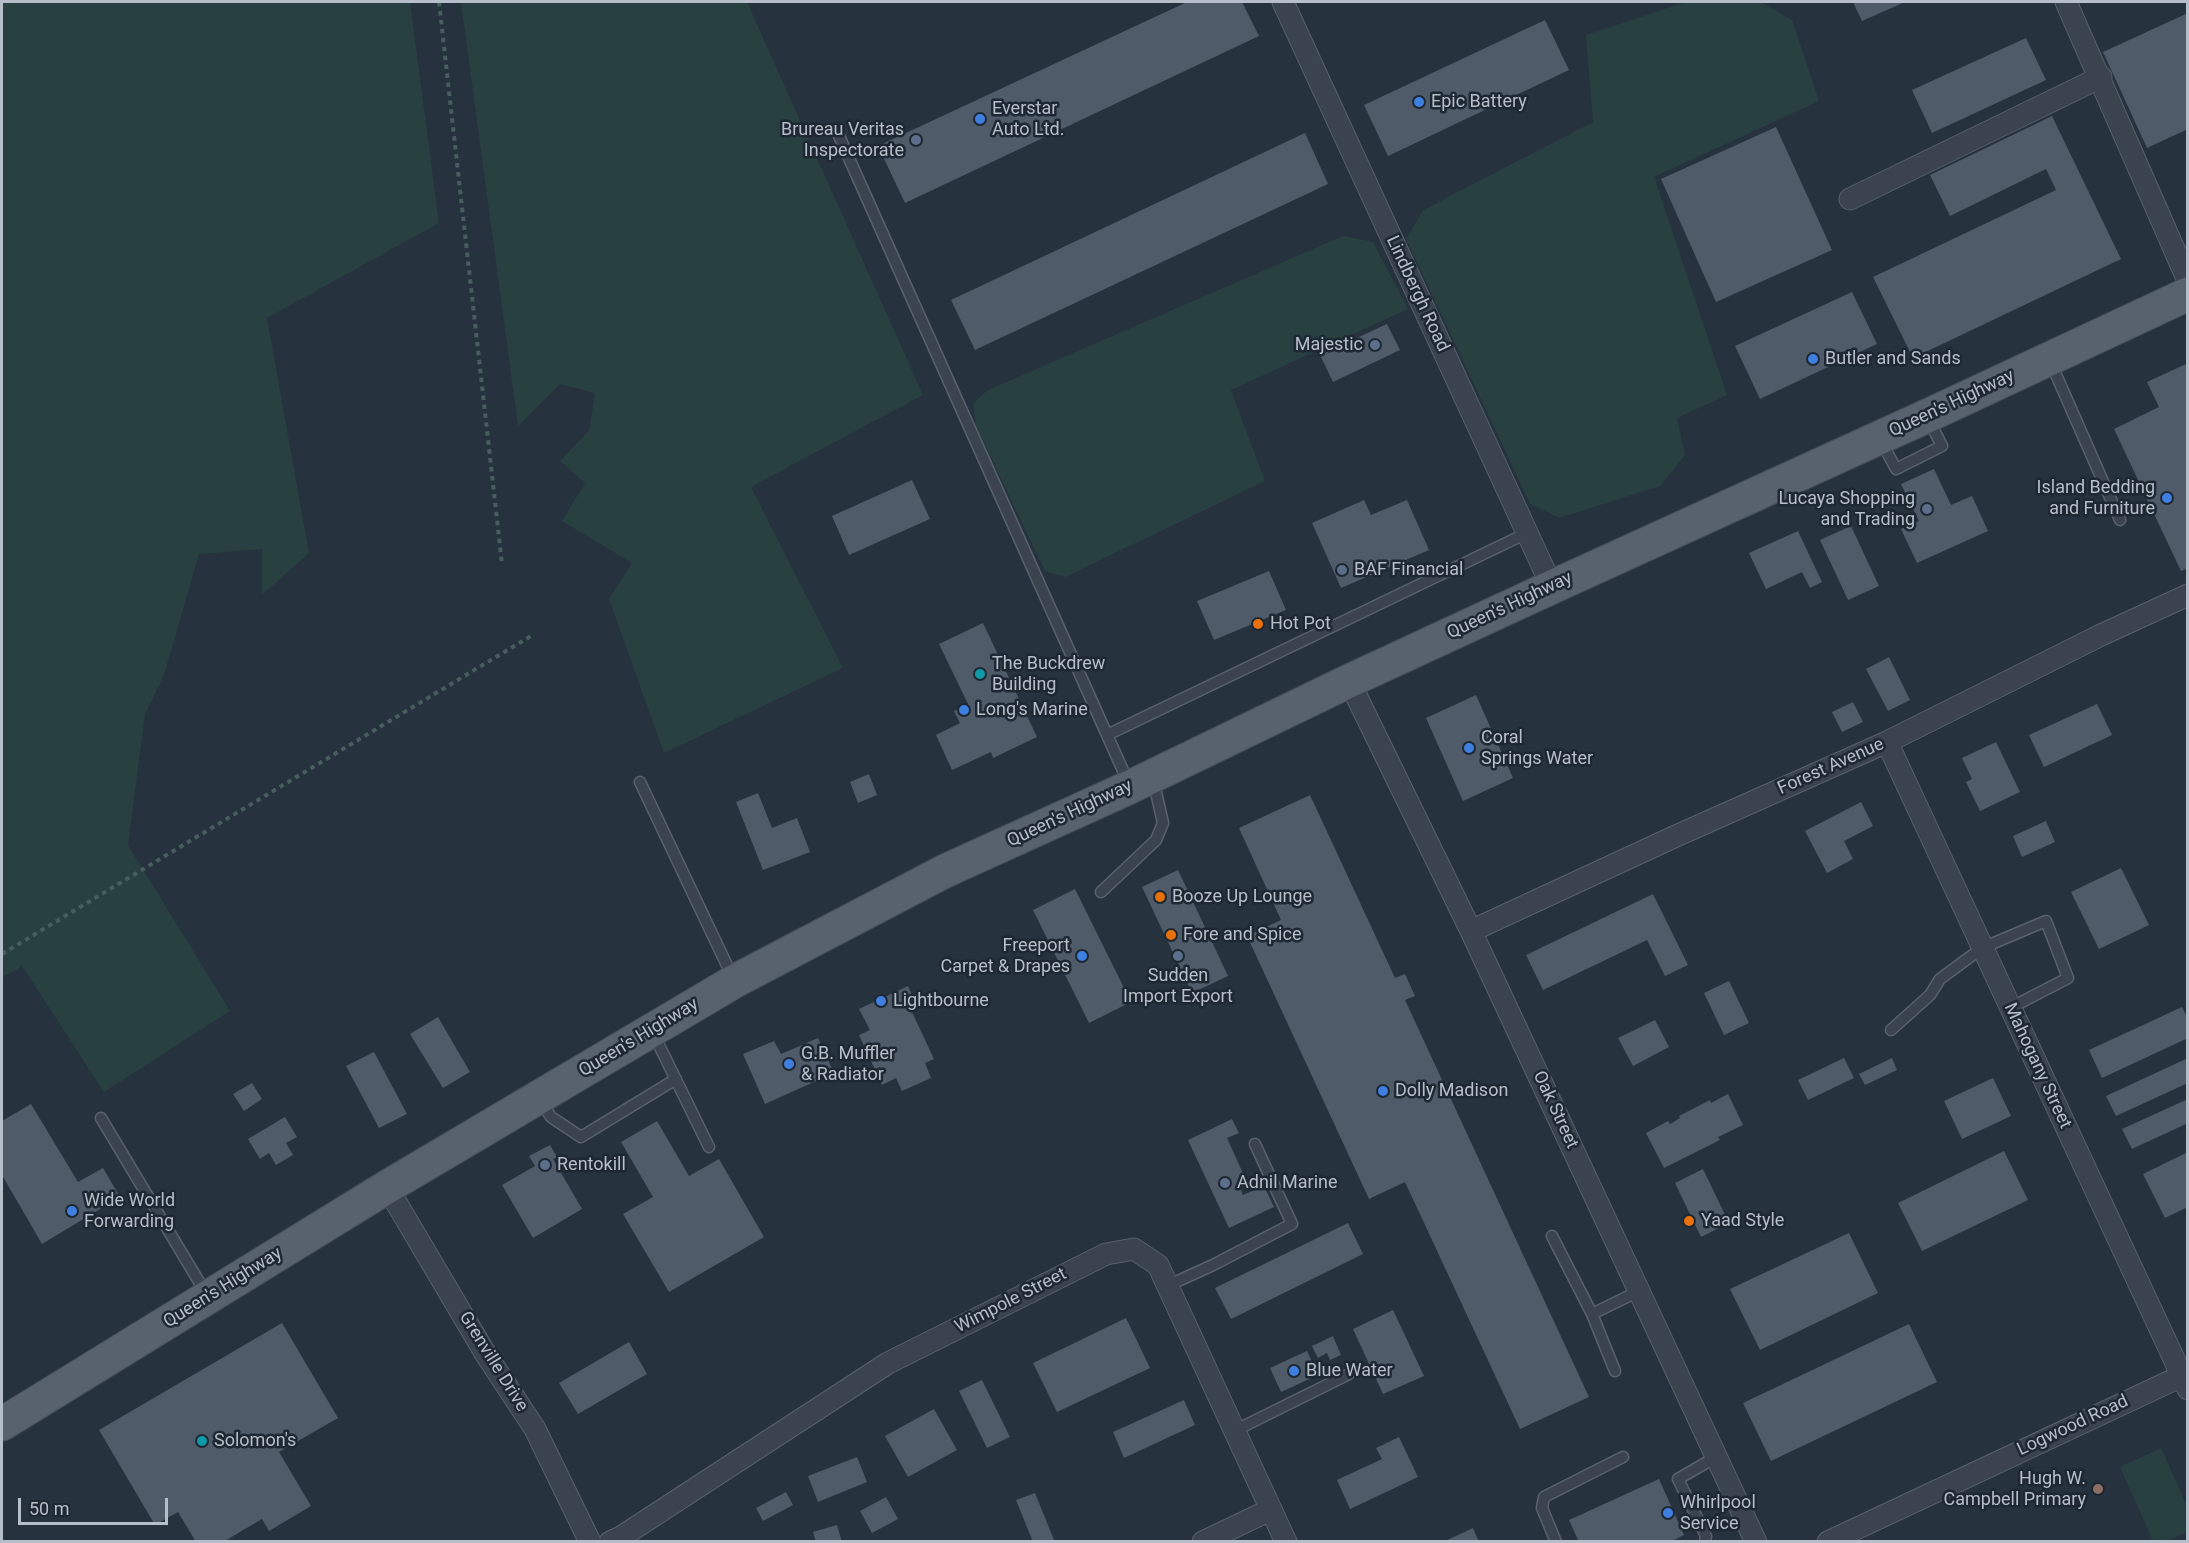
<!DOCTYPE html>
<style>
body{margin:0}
#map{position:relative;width:2189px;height:1543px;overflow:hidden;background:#26323e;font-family:Roboto,sans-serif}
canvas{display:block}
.frame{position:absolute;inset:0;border:3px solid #b6bec9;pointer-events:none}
.scale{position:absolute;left:18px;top:1498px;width:150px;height:27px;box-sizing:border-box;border:3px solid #b6bec9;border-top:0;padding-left:8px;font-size:18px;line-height:21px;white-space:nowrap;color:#b6bec9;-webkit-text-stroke:4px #1e2833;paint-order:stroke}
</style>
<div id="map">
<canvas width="2189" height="1543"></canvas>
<div class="frame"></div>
<div class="scale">50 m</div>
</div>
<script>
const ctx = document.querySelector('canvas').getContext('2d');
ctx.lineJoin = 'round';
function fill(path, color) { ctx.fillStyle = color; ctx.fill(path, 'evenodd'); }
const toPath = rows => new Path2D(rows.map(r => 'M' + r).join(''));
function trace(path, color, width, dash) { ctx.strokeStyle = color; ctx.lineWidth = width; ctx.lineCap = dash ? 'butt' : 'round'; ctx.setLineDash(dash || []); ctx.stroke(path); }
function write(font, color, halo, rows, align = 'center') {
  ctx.font = font + ' Roboto,sans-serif'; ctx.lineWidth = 5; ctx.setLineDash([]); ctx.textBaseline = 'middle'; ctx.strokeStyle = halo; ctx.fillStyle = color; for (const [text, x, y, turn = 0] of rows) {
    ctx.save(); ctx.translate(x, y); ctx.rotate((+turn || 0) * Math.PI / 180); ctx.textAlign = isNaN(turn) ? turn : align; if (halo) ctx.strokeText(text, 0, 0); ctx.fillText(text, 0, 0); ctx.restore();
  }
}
fill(toPath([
 [2,2,410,2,439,223,267,318,309,553,262,595,262,549,199,554,164,675,145,714,128,845,230,1011,104,1092,22,966,2,978],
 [461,2,747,2,923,395,751,487,843,668,664,753,609,599,632,563,562,521,585,483,560,461,589,431,595,393,560,384,518,426],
 [1686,2,1760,2,1792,20,1819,101,1654,177,1727,395,1677,418,1685,455,1660,486,1559,518,1530,504,1406,239,1423,210,1593,122,1586,35],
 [1343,236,1373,242,1408,309,1231,390,1265,481,1065,577,1045,571,976,426,973,403,988,390],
 [2161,1448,2187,1506,2187,1532,2166,1541,2153,1541,2120,1467]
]), '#294040');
fill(toPath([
 [1187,2,1242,2,1259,36,905,203,878,146],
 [1853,2,1905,2,1862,21],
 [2188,13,2188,129,2147,148,2103,52],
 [1545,20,1569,70,1388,156,1364,105],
 [2026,38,2046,80,1932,133,1912,90],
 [2052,116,2121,259,1913,358,1873,277,2056,190,2046,169,1950,216,1930,175],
 [1776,127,1832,250,1716,302,1661,179],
 [1305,133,1328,184,975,350,951,300],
 [1852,292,1877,344,1760,399,1735,346],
 [1387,324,1400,350,1333,382,1320,355],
 [2188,363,2188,568,2181,571,2114,429,2159,407,2147,382],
 [1934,469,1951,505,1972,496,1988,531,1917,563,1901,529,1919,521,1901,484],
 [912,480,930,519,849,555,832,516],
 [1364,500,1371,515,1407,500,1429,550,1341,588,1312,523],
 [1851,526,1879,586,1848,600,1820,540],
 [1798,531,1822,582,1810,588,1802,572,1766,589,1749,553],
 [1269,571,1286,610,1214,640,1197,601],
 [983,623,1037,737,993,758,991,752,952,770,936,735,960,723,954,711,968,704,939,644],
 [1889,657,1910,700,1888,711,1866,669],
 [1476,695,1513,778,1463,801,1426,718],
 [1853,702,1863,722,1842,732,1832,712],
 [2097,704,2112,735,2044,767,2029,735],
 [1996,742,2020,792,1980,811,1966,782,1972,779,1962,758],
 [869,774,877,795,858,803,850,782],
 [758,793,772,828,797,818,810,852,763,870,736,802],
 [1310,795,1395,978,1405,974,1415,996,1405,1000,1589,1397,1520,1429,1405,1182,1369,1199,1247,936,1281,920,1239,828],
 [1861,802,1873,826,1844,841,1853,859,1827,873,1805,831],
 [2046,821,2055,842,2022,857,2013,836],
 [2121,868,2149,925,2099,949,2071,892],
 [1178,870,1228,976,1192,993,1142,887],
 [1075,889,1131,1002,1089,1023,1033,910],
 [1653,894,1688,965,1665,976,1647,940,1543,990,1526,955],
 [1729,981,1749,1023,1724,1035,1704,993],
 [908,986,918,1009,912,1012,934,1059,925,1063,931,1078,902,1091,896,1078,882,1085,859,1035,870,1030,859,1009],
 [2182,1007,2188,1019,2188,1038,2102,1078,2089,1050],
 [438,1017,470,1072,443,1088,410,1034],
 [1655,1020,1669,1047,1633,1066,1618,1038],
 [818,1038,834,1073,765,1104,743,1054,774,1041,781,1054],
 [374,1052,407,1114,379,1128,346,1066],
 [1844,1058,1854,1078,1808,1100,1798,1080],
 [1892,1058,1897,1070,1865,1085,1859,1074],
 [2188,1058,2188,1083,2116,1116,2106,1096],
 [1993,1078,2011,1116,1962,1139,1944,1101],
 [252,1083,262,1099,244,1111,233,1094],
 [1728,1094,1743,1125,1718,1137,1720,1140,1664,1168,1646,1133,1668,1121,1670,1124,1680,1118,1679,1116,1710,1100,1711,1103],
 [2188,1099,2188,1123,2132,1149,2122,1129],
 [31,1104,78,1182,103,1168,120,1197,42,1244,2,1175,2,1121],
 [285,1117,297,1137,286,1143,293,1155,276,1165,269,1153,260,1159,248,1139],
 [1232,1119,1239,1133,1227,1138,1246,1180,1238,1183,1243,1195,1264,1186,1274,1207,1229,1228,1188,1140],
 [657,1121,689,1176,719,1159,764,1237,669,1292,623,1214,653,1197,621,1142],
 [550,1145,557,1157,553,1159,582,1209,533,1238,502,1185,535,1166,529,1156],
 [2004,1151,2028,1200,1922,1251,1898,1203],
 [2188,1152,2188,1207,2165,1218,2143,1174],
 [1703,1169,1729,1223,1701,1237,1675,1183],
 [1348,1223,1363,1254,1231,1319,1215,1288],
 [1849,1233,1878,1293,1760,1350,1730,1289],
 [1393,1310,1424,1376,1383,1394,1353,1329],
 [1126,1318,1150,1368,1057,1412,1033,1363],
 [282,1323,338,1418,279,1452,311,1506,269,1531,262,1519,223,1542,196,1542,178,1512,155,1525,99,1430],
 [1909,1324,1937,1382,1771,1461,1743,1403],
 [1333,1336,1341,1355,1330,1360,1327,1353,1318,1358,1312,1346],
 [629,1342,647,1374,578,1414,559,1383],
 [1307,1351,1318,1375,1281,1392,1270,1368],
 [982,1380,1010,1437,987,1448,959,1391],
 [1184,1400,1195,1425,1124,1458,1113,1432],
 [934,1409,957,1450,908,1477,885,1436],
 [1399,1437,1418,1477,1350,1509,1337,1480,1382,1459,1376,1448],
 [857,1457,867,1482,818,1502,808,1476],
 [1659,1479,1684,1535,1670,1542,1579,1542,1569,1520],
 [786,1492,793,1505,763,1521,756,1508],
 [1035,1493,1054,1540,1050,1542,1033,1542,1016,1500],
 [886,1497,898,1519,872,1533,860,1511],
 [837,1525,842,1542,816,1542,813,1532],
 [1473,1528,1479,1542,1443,1542]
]), '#4f5b69');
const service = toPath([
 [839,136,1129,784],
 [2050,361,2120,520],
 [1881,441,1896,469,1942,446,1929,420],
 [1107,735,1527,533],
 [640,782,733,978],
 [1101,892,1156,840,1163,823,1153,779],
 [1891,1030,1930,995,1940,979,1982,948,2046,921,2068,978,2010,1008],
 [653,1033,709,1147],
 [540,1100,551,1117,581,1137,676,1079],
 [101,1118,207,1295],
 [1552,1236,1592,1314,1615,1371],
 [1167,1286,1213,1265,1292,1224,1255,1144],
 [1592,1314,1639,1291],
 [1234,1431,1349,1374],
 [1556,1542,1542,1508,1544,1497,1623,1457],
 [1705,1542,1706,1536,1678,1479,1716,1457]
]);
const minor = toPath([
 [1283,2,1552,587],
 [2066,2,2188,281],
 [1850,199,2101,77],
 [1349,681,1471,931,1756,1542],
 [1887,742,2188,1389],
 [1471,931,1676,836,1887,742,2099,636,2188,595],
 [387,1187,485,1353,535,1429,590,1542],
 [610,1542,621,1537,888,1363,1106,1254,1134,1249,1158,1265,1286,1542],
 [1203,1542,1270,1510],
 [1828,1542,2188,1373]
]);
const primary = toPath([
 [2,1424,387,1187,735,981,945,871,1130,787,1349,681,1552,587,1927,416,2188,294]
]);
trace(service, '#58616c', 13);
trace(minor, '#58616c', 23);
trace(primary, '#464f5a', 35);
trace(toPath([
 [439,2,502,564],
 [2,954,531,636]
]), '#485d5e', 4, [4.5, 4.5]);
trace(service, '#3a434e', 10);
trace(minor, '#3a434e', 21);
trace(primary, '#58626e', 33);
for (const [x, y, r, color] of [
 [1419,102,6,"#3f7fe0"],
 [980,119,6,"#3f7fe0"],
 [916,140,6,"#5c6f8a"],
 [1375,345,6,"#5c6f8a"],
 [1813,359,6,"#3f7fe0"],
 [2167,498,6,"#3f7fe0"],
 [1927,509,6,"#5c6f8a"],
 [1342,570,6,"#5c6f8a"],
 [1258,624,6,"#e8710a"],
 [980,674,6,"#0f9aa8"],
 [964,710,6,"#3f7fe0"],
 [1469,748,6,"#3f7fe0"],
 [1160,897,6,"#e8710a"],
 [1171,935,6,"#e8710a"],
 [1082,956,6,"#3f7fe0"],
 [1178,956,6,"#5c6f8a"],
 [881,1001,6,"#3f7fe0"],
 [789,1064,6,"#3f7fe0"],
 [1383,1091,6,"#3f7fe0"],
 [545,1165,6,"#5c6f8a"],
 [1225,1183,6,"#5c6f8a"],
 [72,1211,6,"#3f7fe0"],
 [1689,1221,6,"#e8710a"],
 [1294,1371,6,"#3f7fe0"],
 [202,1441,6,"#0f9aa8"],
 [2098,1489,6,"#8d6e63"],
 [1668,1513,6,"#3f7fe0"]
]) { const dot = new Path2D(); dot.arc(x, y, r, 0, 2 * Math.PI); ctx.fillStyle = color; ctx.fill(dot); trace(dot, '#1e2833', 2); }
write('18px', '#b6bec9', '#1e2833', [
 ["Epic Battery",1431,102],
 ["Everstar",992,109],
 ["Auto Ltd.",992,130],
 ["Brureau Veritas",904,130,"right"],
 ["Inspectorate",904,151,"right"],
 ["Majestic",1363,345,"right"],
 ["Butler and Sands",1825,359],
 ["Island Bedding",2155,488,"right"],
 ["and Furniture",2155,509,"right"],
 ["Lucaya Shopping",1915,499,"right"],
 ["and Trading",1915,520,"right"],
 ["BAF Financial",1354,570],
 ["Hot Pot",1270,624],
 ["The Buckdrew",992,664],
 ["Building",992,685],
 ["Long's Marine",976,710],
 ["Coral",1481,738],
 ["Springs Water",1481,759],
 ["Booze Up Lounge",1172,897],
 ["Fore and Spice",1183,935],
 ["Freeport",1070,946,"right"],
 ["Carpet & Drapes",1070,967,"right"],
 ["Sudden",1178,976,"center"],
 ["Import Export",1178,997,"center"],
 ["Lightbourne",893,1001],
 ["G.B. Muffler",801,1054],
 ["& Radiator",801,1075],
 ["Dolly Madison",1395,1091],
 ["Rentokill",557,1165],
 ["Adnil Marine",1237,1183],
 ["Wide World",84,1201],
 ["Forwarding",84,1222],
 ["Yaad Style",1701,1221],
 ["Blue Water",1306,1371],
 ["Solomon's",214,1441],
 ["Hugh W.",2086,1479,"right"],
 ["Campbell Primary",2086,1500,"right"],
 ["Whirlpool",1680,1503],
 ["Service",1680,1524]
], 'left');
write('18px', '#b6bec9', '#1e2833', [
 ["Lindbergh Road",1417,294,65],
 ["Queen's Highway",1952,404,-25],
 ["Queen's Highway",1510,606,-25],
 ["Forest Avenue",1831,767,-24],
 ["Queen's Highway",1070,814,-25],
 ["Queen's Highway",639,1038,-31],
 ["Mahogany Street",2037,1066,65],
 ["Oak Street",1555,1110,65],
 ["Queen's Highway",223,1288,-32],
 ["Wimpole Street",1011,1301,-27],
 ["Grenville Drive",493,1362,58],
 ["Logwood Road",2073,1426,-25]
]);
</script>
